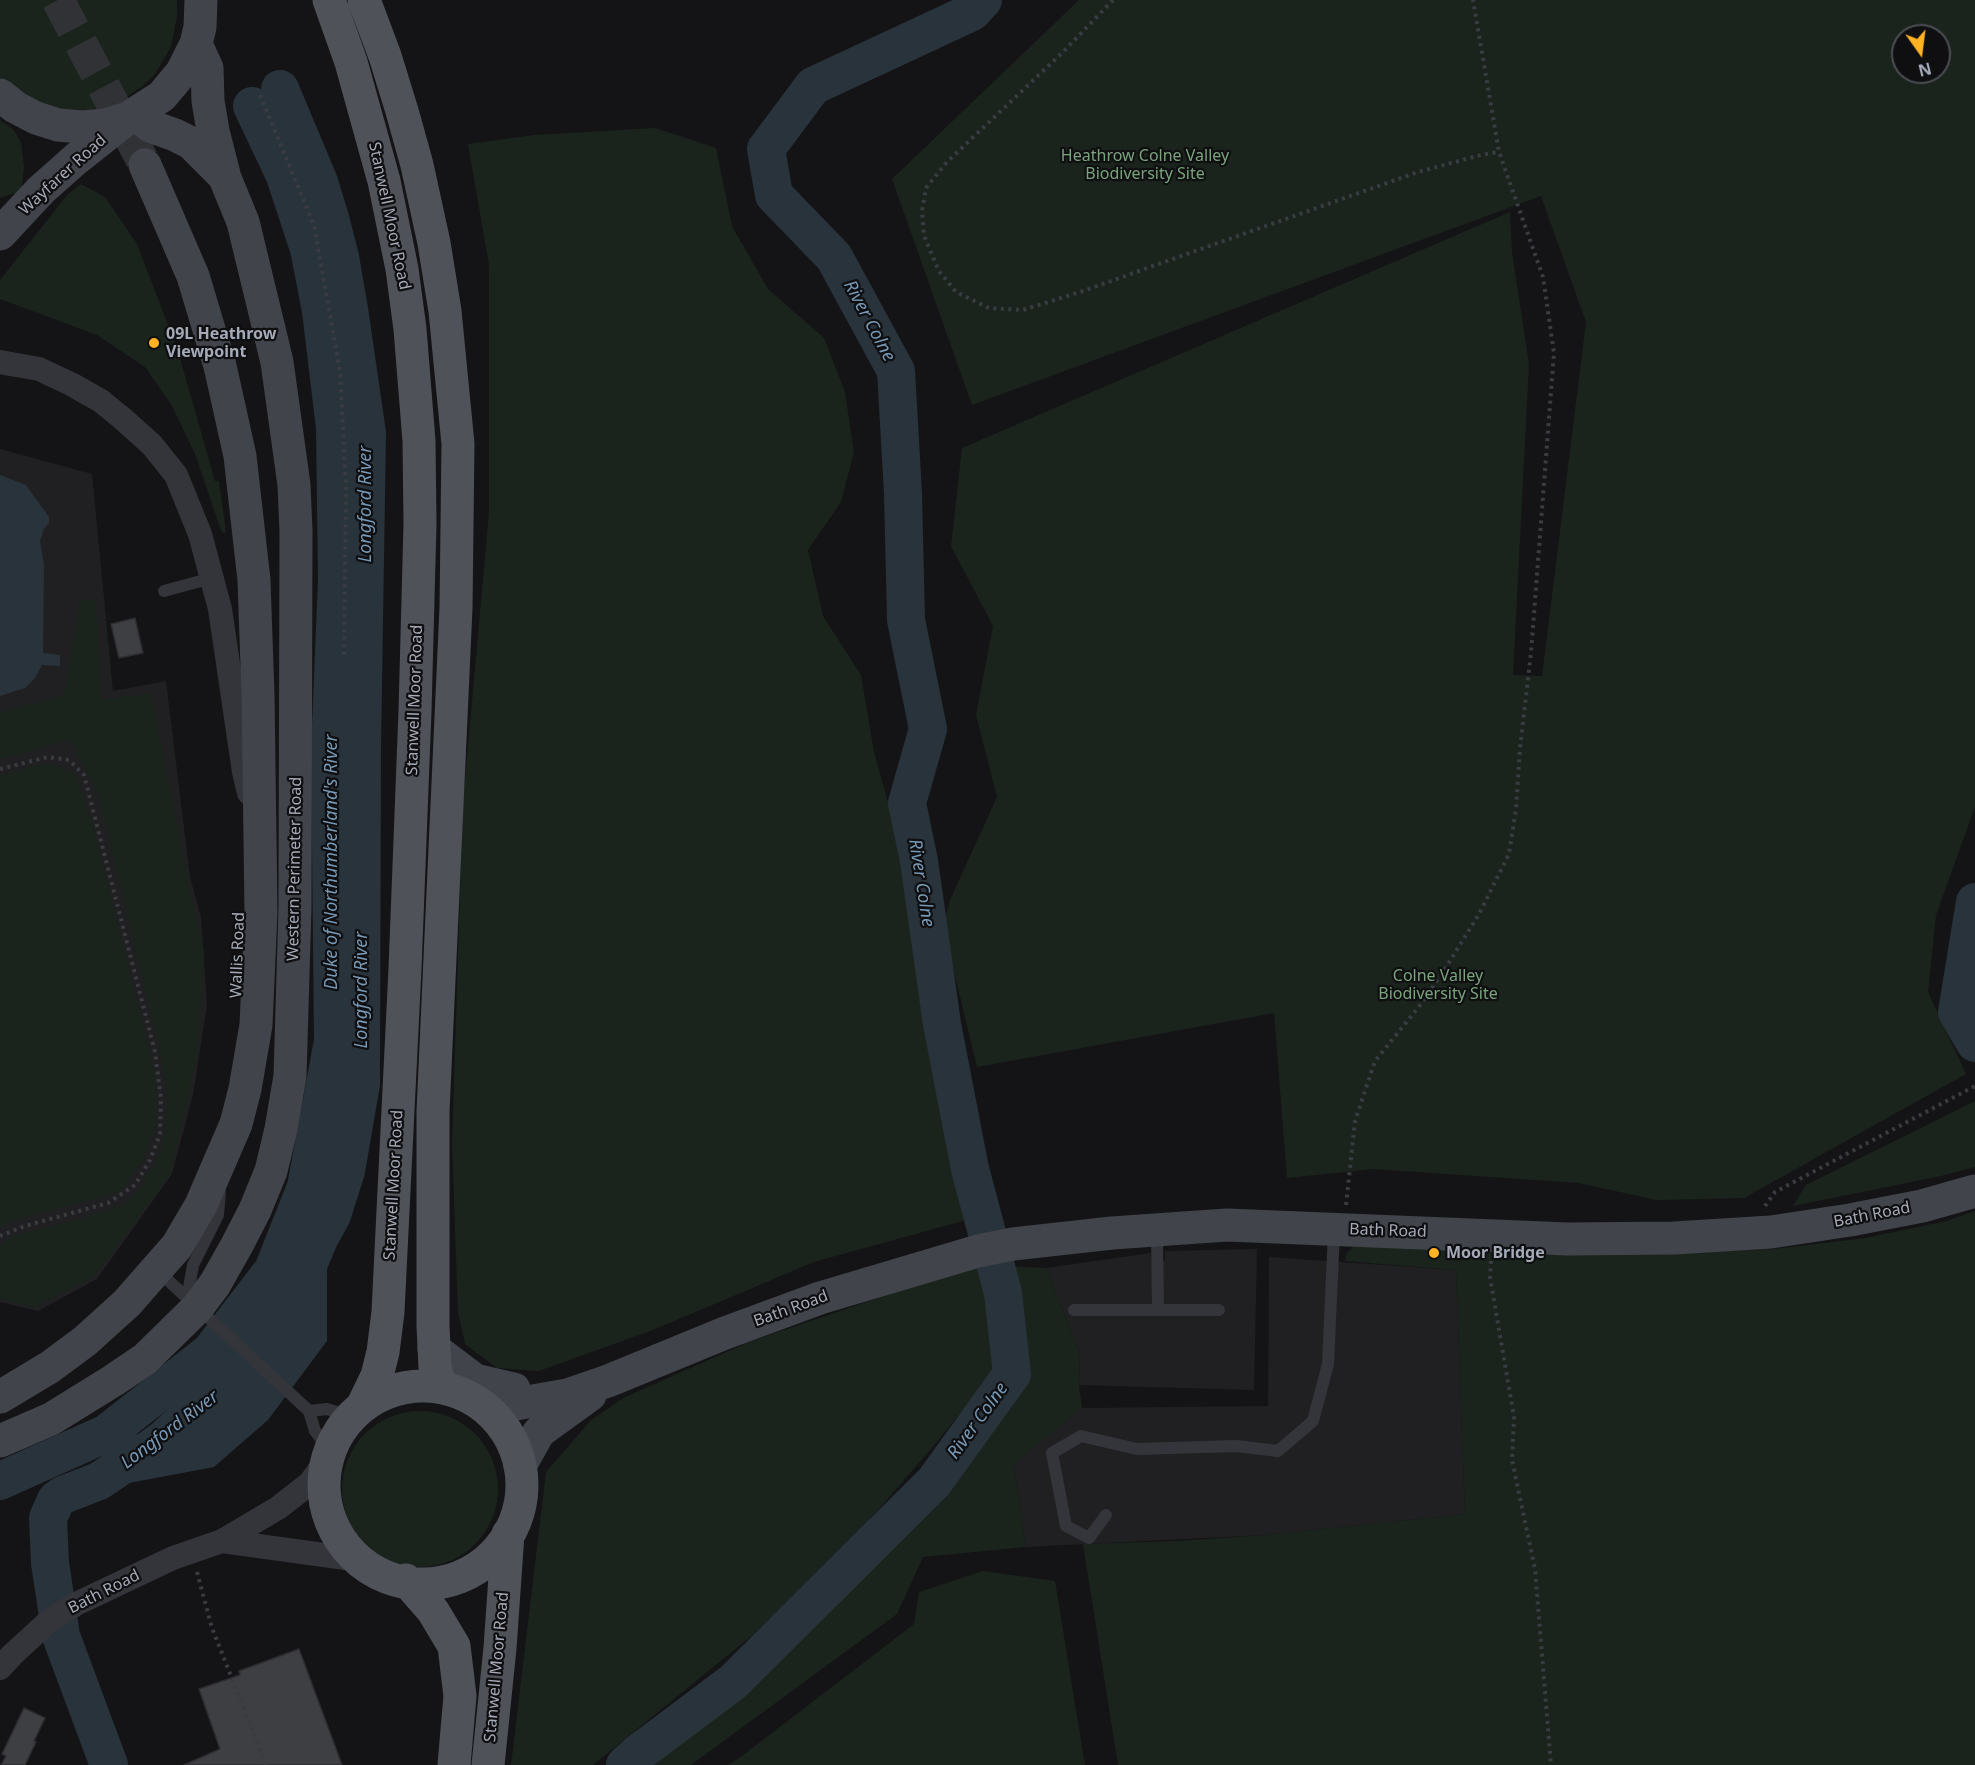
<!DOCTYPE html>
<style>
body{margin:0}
#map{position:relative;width:1975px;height:1765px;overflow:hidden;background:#141416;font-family:"Noto Sans",sans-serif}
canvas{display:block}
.north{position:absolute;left:1891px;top:24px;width:60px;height:60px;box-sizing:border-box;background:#0f0f11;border:2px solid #4b4d53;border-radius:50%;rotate:166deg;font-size:16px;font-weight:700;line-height:24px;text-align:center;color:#a4aab7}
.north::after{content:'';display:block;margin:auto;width:21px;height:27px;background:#ffb222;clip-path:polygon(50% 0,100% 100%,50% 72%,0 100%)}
</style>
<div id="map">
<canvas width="1975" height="1765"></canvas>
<div class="north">N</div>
</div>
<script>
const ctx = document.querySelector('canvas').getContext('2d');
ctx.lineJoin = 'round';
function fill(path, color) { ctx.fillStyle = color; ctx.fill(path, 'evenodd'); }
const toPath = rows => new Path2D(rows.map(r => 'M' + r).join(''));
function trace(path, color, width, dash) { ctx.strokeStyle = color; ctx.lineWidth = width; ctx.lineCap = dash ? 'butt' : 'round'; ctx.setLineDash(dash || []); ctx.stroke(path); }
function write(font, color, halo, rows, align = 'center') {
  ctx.font = font + ' "Noto Sans",sans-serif'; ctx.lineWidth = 4.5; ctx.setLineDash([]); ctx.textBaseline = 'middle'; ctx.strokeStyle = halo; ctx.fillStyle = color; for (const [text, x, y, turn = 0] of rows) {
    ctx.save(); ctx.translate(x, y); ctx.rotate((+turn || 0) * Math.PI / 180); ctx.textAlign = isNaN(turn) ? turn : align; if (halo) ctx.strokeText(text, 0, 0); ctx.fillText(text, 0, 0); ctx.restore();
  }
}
fill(toPath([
 [0,449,92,474,113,691,166,681,190,877,201,917,207,1005,193,1095,172,1174,97,1279,38,1311,0,1302],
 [1257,1249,1254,1390,1079,1385,1080,1353,1046,1268,1151,1253,1152,1261,1165,1261,1165,1251],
 [1269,1257,1456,1270,1465,1514,1265,1535,1026,1547,1014,1464,1082,1408,1268,1406]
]), '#202023');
fill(toPath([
 [0,0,177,0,177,16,171,47,155,74,144,85,119,102,104,108,73,112,43,106,0,78],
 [1079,0,1975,0,1975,807,1936,915,1928,992,1966,1074,1744,1198,1656,1200,1579,1183,1373,1169,1287,1178,1274,1013,977,1067,943,926,950,900,997,797,976,715,993,626,951,546,962,448,1510,212,1512,252,1529,364,1513,675,1542,676,1586,322,1541,196,972,405,892,179],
 [1903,36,1939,36,1939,72,1903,72],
 [0,120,14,130,21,142,24,167,21,194,11,194,0,198],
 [655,128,716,148,732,226,768,289,824,338,845,392,854,452,841,502,808,550,823,616,861,675,874,752,909,879,902,884,911,884,927,1027,970,1219,814,1262,653,1330,539,1371,497,1368,465,1344,458,1312,452,1144,463,802,489,512,489,265,468,144,534,135],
 [81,184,105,197,137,244,178,351,215,481,219,481,226,532,222,533,195,454,171,404,145,367,97,335,0,299,0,280,68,194],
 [96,599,101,699,151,694,188,881,204,952,198,1052,170,1175,95,1276,35,1307,0,1299,0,1245,12,1236,80,1219,125,1204,142,1185,161,1150,168,1099,160,1054,99,797,70,740,0,759,0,712,64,696,80,600],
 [55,764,74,773,84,797,102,859,156,1079,155,1127,143,1160,120,1192,9,1222,0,1227,0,775,36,765],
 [1975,1101,1975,1167,1941,1176,1793,1206,1806,1185],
 [1975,1211,1975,1765,1118,1765,1083,1544,1178,1541,1265,1535,1465,1514,1456,1270,1345,1261,1347,1253,1353,1247,1364,1243,1455,1251,1531,1255,1639,1254,1774,1249,1866,1238,1946,1221],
 [981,1263,996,1369,936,1443,847,1546,755,1633,593,1765,511,1765,546,1472,591,1420,625,1397,749,1342],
 [1005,1266,1046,1268,1080,1353,1079,1385,1082,1408,1014,1464,1026,1547,923,1557,897,1614,691,1765,649,1765,796,1645,902,1537,997,1421,1028,1376],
 '342 1489a78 78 0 1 1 156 0a78 78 0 1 1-156 0Z',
 [983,1571,1055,1581,1085,1765,727,1765,738,1759,914,1624,919,1592]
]), '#1b241c');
fill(toPath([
 [0,475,26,485,49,517,49,523,44,529,40,541,44,565,43,653,60,655,60,666,42,665,35,678,25,688,0,696],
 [307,1235,327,1242,327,1341,268,1420,214,1467,102,1488,92,1468,152,1424,249,1332]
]), '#29333b');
trace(toPath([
 [280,89,319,182,330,218,340,257,349,309,367,433,362,748,361,1084,346,1171,332,1215,319,1239,299,1287],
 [1975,902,1957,1012,1975,1043],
 [0,1481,107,1433,210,1352,273,1270,306,1187,333,1041,330,750,337,579,335,428,321,311,309,249,285,176,252,106],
 [109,1765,61,1636,50,1563,48,1518,56,1500,63,1495,99,1481,141,1453],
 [625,1765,637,1754,733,1682,934,1482,1012,1374,1003,1293,970,1169,942,1024,919,861,907,803,928,729,906,620,903,493,896,371,834,257,774,195,766,149,813,86,972,12,983,0]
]), '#29333b', 38);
const building = toPath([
 [135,618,143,653,119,658,111,624,135,618],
 [299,1649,342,1765,184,1765,220,1749,199,1689,240,1675,239,1671,299,1649],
 [24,1708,45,1718,34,1741,36,1742,25,1765,1,1765,6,1756,2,1754,24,1708]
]);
fill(building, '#3d3f43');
trace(building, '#2d2d32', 1.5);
trace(toPath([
 [58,0,145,165]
]), '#313236', 33, [33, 16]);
trace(toPath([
 [1113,0,1062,53,946,163,926,188,922,211,924,236,939,271,956,292,989,308,1023,310,1080,292,1418,172,1481,155,1499,152],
 [260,95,314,225,340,371,346,487,344,655],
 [0,769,48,757,69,760,84,775,155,1052,161,1098,160,1134,150,1160,135,1185,108,1203,25,1226,0,1236],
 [1346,1205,1355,1121,1375,1061,1421,1004,1445,969,1479,914,1509,854,1516,809,1520,748,1531,653,1554,353,1543,277,1499,152,1473,0],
 [1765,1206,1775,1192,1975,1086],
 [1491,1261,1490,1277,1514,1417,1512,1460,1535,1569,1551,1765],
 [197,1572,212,1628,266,1765]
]), '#3a3c42', 4, [3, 4.5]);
trace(toPath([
 [164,591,212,578],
 [1157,1231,1158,1309],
 [157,1270,309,1411,315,1431,330,1451],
 [187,1299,193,1265,218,1215,220,1192],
 [1074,1310,1219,1310],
 [309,1411,327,1409,350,1416],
 [1106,1515,1089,1538,1066,1526,1052,1453,1081,1436,1137,1449,1236,1446,1278,1451,1313,1421,1328,1364,1334,1232]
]), '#34353b', 12);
trace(toPath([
 [0,362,39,369,71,384,101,401,123,419,152,445,176,475,200,534,220,609,244,772,249,793],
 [222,1541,353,1559],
 [0,1668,12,1655,49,1621,76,1604,173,1558,222,1541,278,1508,310,1483,328,1457]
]), '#34353b', 24);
trace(toPath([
 [0,95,15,107,36,118,58,125,82,127,105,125,128,118,162,96,182,72,196,44,200,27,201,0],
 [136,114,150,126,175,135,191,143,224,176],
 [0,234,41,190,76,159,124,121],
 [434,1349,475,1380,514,1389],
 [0,1397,50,1367,85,1341,127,1303,177,1246,201,1205,236,1124,245,1089,256,1025,261,912,258,695,254,580,240,456,220,366,193,276,145,165],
 [475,1400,510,1405,567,1395,608,1381,725,1333,820,1298,978,1251,1013,1244,1112,1233,1227,1225,1568,1239,1674,1238,1771,1232,1850,1220,1922,1206,1975,1191],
 [0,1441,51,1419,114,1380,145,1359,197,1308,215,1284,237,1245,255,1210,271,1171,281,1129,290,1076,295,907,296,531,294,485,277,362,243,222,225,178,213,131,208,101,207,68,196,44],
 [520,1466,539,1432,590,1395]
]), '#42444b', 33);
trace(toPath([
 [329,0,351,62,384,181,402,269,410,329,419,441,420,524,415,711,405,969,388,1312,383,1352,377,1376,363,1405],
 [364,0,385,56,402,111,417,165,434,243,445,311,458,444,456,608,433,1111,433,1326,435,1368,441,1387],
 '324 1485a99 99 0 1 1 198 0a99 99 0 1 1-198 0Z',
 [406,1580,433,1611,454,1646,460,1696,454,1765],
 [488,1765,500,1648,508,1534]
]), '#50525a', 33);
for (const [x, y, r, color] of [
 [154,343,6,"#ffb222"],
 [1434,1253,6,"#ffb222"]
]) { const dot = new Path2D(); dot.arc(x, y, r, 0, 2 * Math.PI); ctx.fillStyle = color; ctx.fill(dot); trace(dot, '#0f0f11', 2); }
write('16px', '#79a47b', '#0f0f11', [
 ["Heathrow Colne Valley",1145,156],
 ["Biodiversity Site",1145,174],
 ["Colne Valley",1438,976],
 ["Biodiversity Site",1438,994]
]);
write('16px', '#a4aab7', '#0f0f11', [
 ["Wayfarer Road",63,175,-42],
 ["Stanwell Moor Road",389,216,78],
 ["Stanwell Moor Road",415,700,-88],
 ["Western Perimeter Road",295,869,-89],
 ["Wallis Road",238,955,-88],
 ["Stanwell Moor Road",394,1185,-87],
 ["Bath Road",1872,1215,-11],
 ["Bath Road",1388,1231,2],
 ["Bath Road",791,1309,-20],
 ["Bath Road",104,1592,-27],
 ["Stanwell Moor Road",497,1667,-85]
]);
write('bold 16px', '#a4aab7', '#0f0f11', [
 ["09L Heathrow",166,334],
 ["Viewpoint",166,352],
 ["Moor Bridge",1446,1253]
], 'left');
write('italic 18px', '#7799b6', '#0f0f11', [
 ["River Colne",869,321,62],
 ["Longford River",366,504,-90],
 ["Duke of Northumberland's River",332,862,-90],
 ["River Colne",921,883,81],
 ["Longford River",362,990,-90],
 ["River Colne",978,1421,-54],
 ["Longford River",170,1430,-37]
]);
</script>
